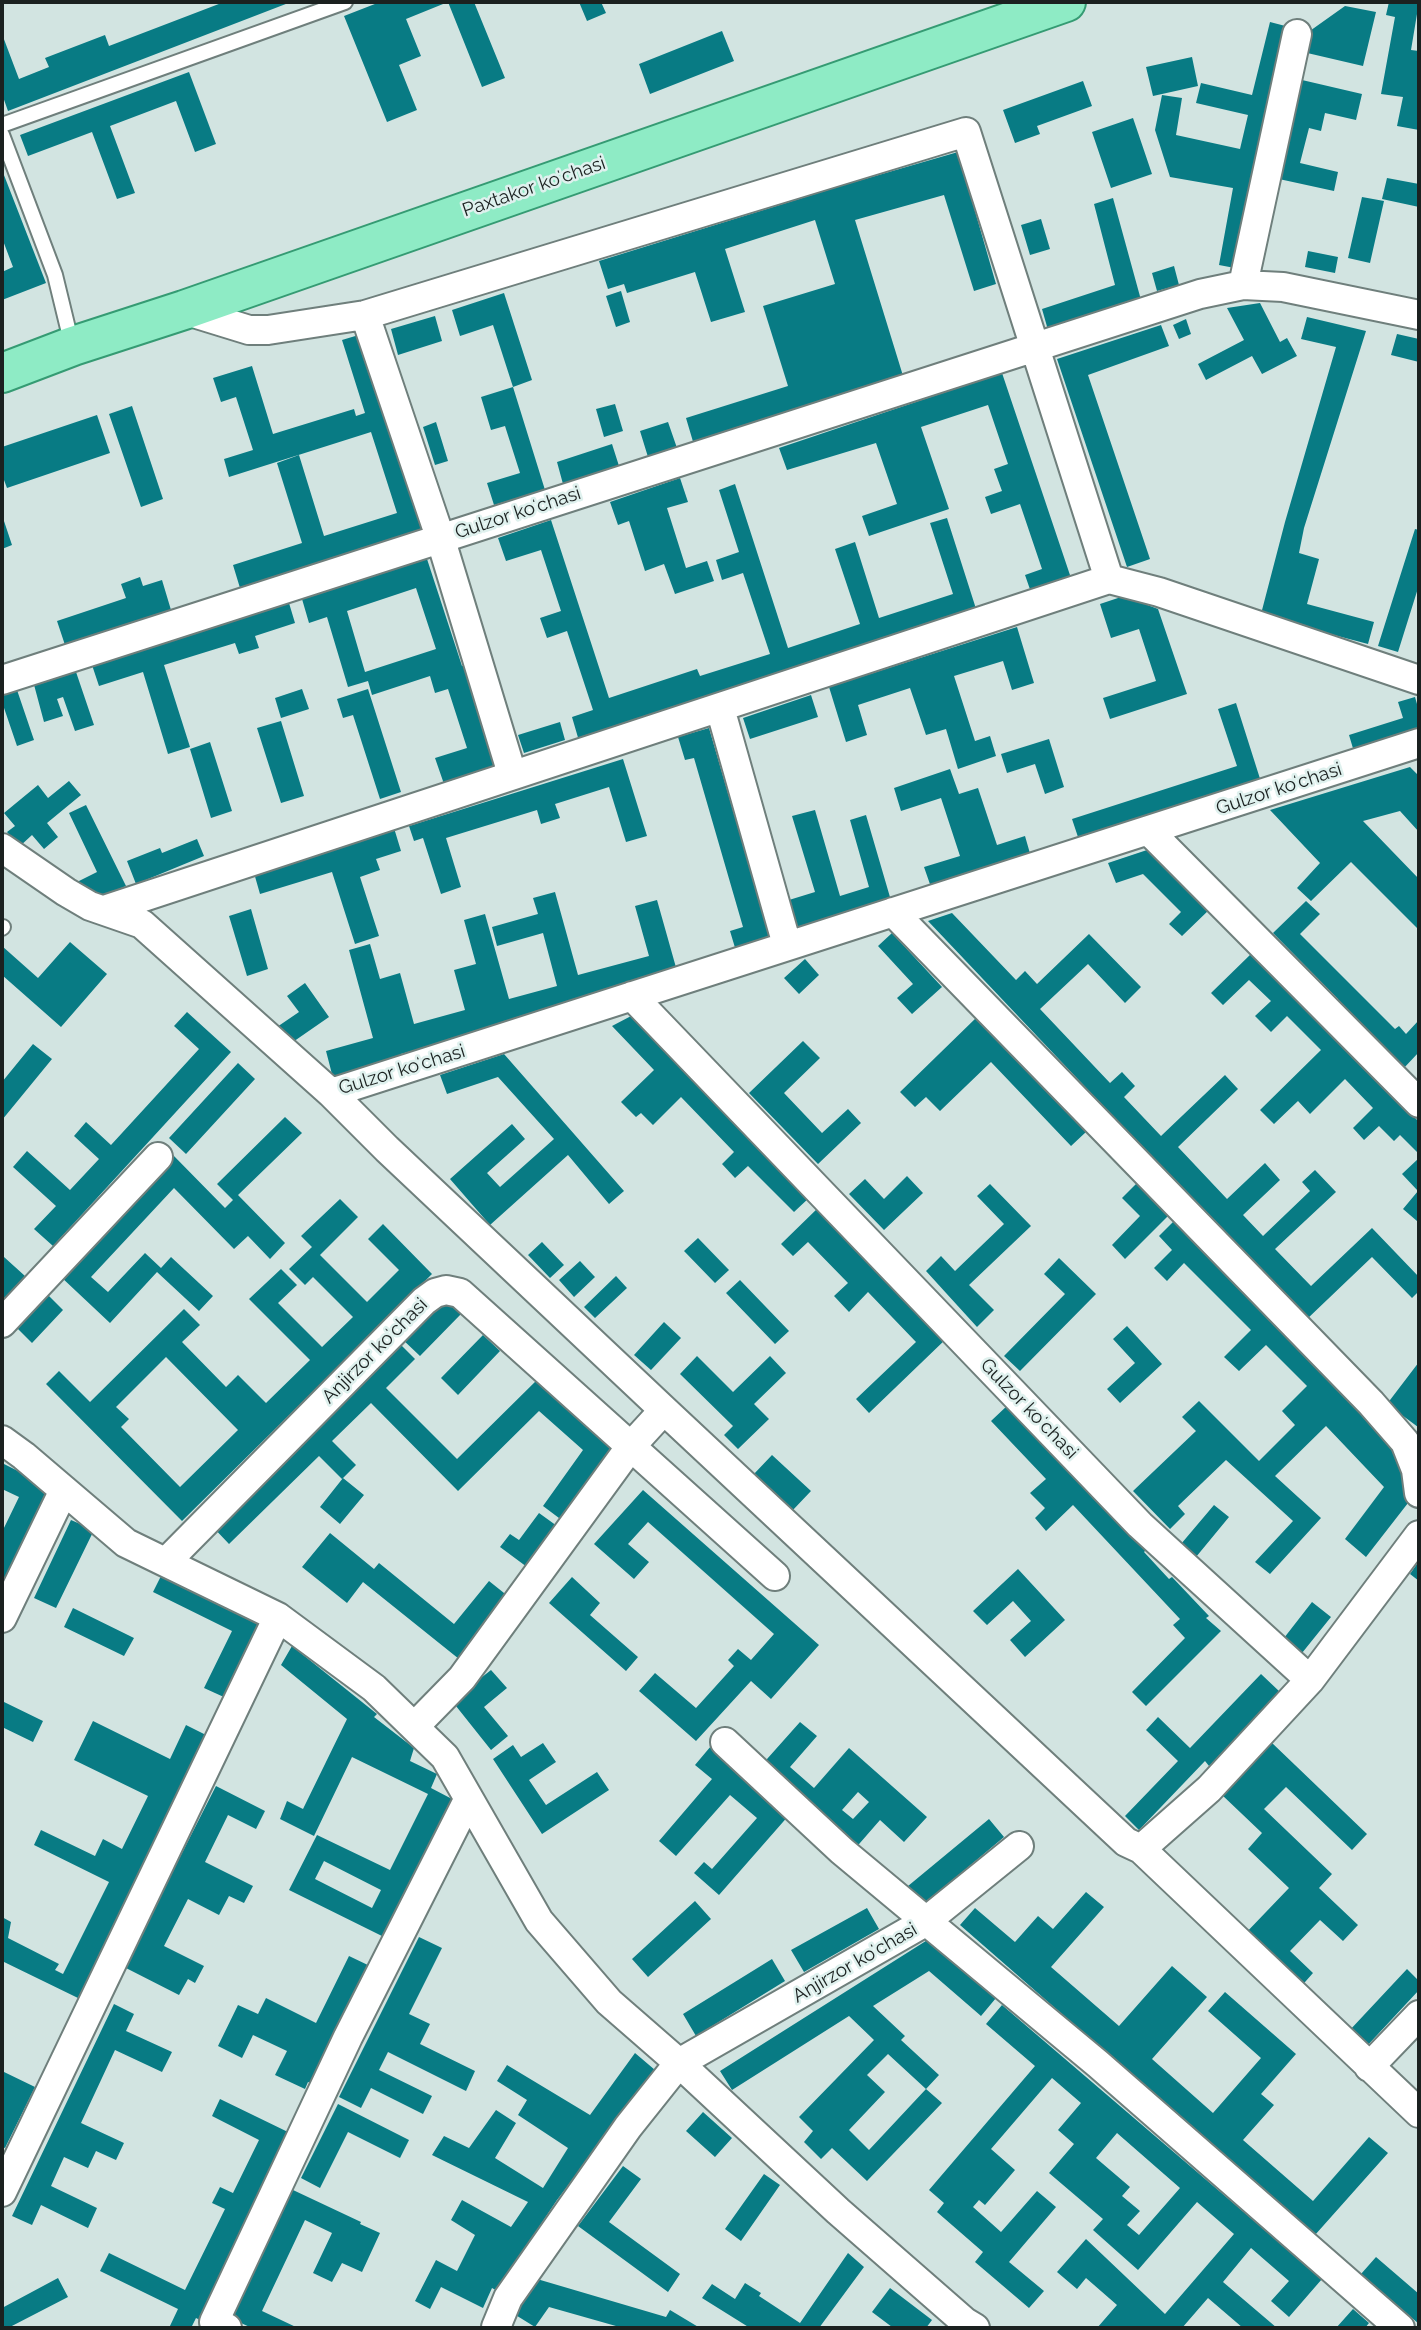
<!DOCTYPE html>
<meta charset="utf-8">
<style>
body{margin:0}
#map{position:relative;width:1421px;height:2330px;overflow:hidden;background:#d2e4e1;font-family:Raleway,sans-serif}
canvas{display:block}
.frame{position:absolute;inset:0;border:4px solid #1b2120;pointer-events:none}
</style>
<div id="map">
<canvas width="1421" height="2330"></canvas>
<div class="frame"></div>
</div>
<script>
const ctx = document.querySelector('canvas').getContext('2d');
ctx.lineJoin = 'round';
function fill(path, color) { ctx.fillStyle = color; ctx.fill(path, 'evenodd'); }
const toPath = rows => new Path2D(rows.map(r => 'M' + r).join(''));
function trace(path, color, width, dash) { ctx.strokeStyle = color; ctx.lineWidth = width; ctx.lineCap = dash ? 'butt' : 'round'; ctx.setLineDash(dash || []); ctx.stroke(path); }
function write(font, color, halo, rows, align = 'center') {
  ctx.font = font + ' Raleway,sans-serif'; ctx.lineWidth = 5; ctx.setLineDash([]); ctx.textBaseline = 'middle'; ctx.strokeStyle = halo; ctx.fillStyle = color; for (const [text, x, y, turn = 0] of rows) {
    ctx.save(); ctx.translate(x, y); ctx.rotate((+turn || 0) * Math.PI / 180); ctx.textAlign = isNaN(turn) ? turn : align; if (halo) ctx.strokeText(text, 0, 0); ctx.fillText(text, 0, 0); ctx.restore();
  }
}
fill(toPath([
 [224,2,291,2,8,111,2,94,2,34,19,79,49,67,45,58,105,35,109,46],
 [380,2,474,2,505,78,482,87,448,2,406,19,421,56,399,65,417,110,387,122,344,16],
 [579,2,601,2,606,13,587,21],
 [1389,2,1419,2,1411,50,1419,51,1419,130,1397,126,1403,97,1381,94,1395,17,1386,15],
 [1345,6,1376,12,1363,66,1303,52,1307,33],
 [1270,22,1293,28,1240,269,1219,265,1233,188,1170,177,1155,130,1162,95,1182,98,1176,135,1240,149,1248,115,1196,103,1201,83,1252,95],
 [722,31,734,61,650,94,639,64],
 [1192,57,1198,86,1153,96,1146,67],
 [189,72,216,144,195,152,176,101,110,126,135,193,117,199,92,132,28,156,20,135],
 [1302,80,1362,94,1356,120,1325,113,1321,131,1309,128,1300,163,1338,172,1334,191,1279,179],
 [1083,81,1092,106,1037,126,1040,134,1015,143,1003,110],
 [1133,118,1152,174,1111,188,1092,132],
 [958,152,996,284,974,291,944,195,855,220,904,379,694,445,686,418,788,386,763,306,835,284,815,220,725,249,745,312,711,322,695,272,627,293,624,284,608,289,599,261,844,185],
 [2,170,46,283,2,300,2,272,13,267,2,238],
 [1387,178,1419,184,1419,207,1382,199],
 [1362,197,1384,201,1370,263,1348,258],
 [1113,198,1141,300,1048,330,1042,309,1115,285,1094,204],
 [1041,219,1050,249,1030,255,1021,225],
 [1308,251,1338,257,1335,273,1305,267],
 [1174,266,1179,285,1157,291,1152,273],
 [621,291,630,322,616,327,606,296],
 [504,293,532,380,513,387,545,490,494,505,487,483,520,473,505,426,491,430,481,397,513,387,493,325,460,336,452,310],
 [1260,303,1280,342,1287,338,1297,356,1262,374,1252,356,1206,380,1198,364,1244,340,1227,308],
 [435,316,442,341,398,355,391,329],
 [1307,317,1366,331,1304,528,1299,553,1319,559,1307,604,1374,622,1368,644,1281,621,1261,614,1285,522,1336,347,1301,339],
 [1186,319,1191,334,1179,339,1173,325],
 [1161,325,1169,346,1088,375,1150,559,1127,567,1057,359],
 [362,334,423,530,240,588,233,565,302,543,277,463,299,455,324,536,397,513,371,432,229,477,224,459,253,450,236,397,221,402,213,378,252,366,273,434,354,409,356,416,365,413,342,340],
 [1397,334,1419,339,1419,362,1391,355],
 [1002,373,1073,584,1033,598,1025,575,1042,569,1020,504,991,514,985,497,1002,491,994,469,1008,464,988,405,921,427,949,509,869,536,862,516,897,504,876,443,787,470,779,448],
 [615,404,623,431,604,437,596,409],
 [132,406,163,499,141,507,109,414],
 [97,415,110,453,7,488,4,480,2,481,2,447],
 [436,422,448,461,435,465,423,427],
 [668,422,677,448,648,457,640,431],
 [612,444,619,466,563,484,557,462],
 [680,478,688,502,667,508,686,568,707,561,714,581,675,594,664,564,645,571,629,521,618,525,610,502],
 [735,484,788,648,860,624,835,549,855,542,879,618,953,594,930,523,947,518,978,615,579,741,572,717,593,710,567,631,547,638,540,618,561,611,541,550,506,561,498,538,551,520,609,698,697,669,700,676,770,654,743,573,722,580,716,560,739,552,719,490],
 [2,515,12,545,2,549],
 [1415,529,1419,530,1419,585,1398,652,1378,646],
 [427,559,462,666,465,665,498,767,444,784,435,758,467,748,448,689,435,693,430,676,372,695,368,681,348,687,327,617,309,623,302,599],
 [416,588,436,649,365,672,347,611],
 [140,577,143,586,162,580,171,610,65,645,57,621,126,598,121,584],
 [1124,596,1158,609,1187,694,1110,719,1103,698,1156,681,1139,629,1111,638,1100,604],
 [289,603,295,623,255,636,259,648,239,654,235,643,164,665,190,747,168,754,143,672,99,686,92,665],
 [1017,627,1034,683,1012,690,1003,661,954,676,975,741,990,736,996,756,958,769,946,729,926,735,910,688,858,705,867,735,846,742,829,687],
 [75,669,94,725,75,731,63,697,57,699,63,716,44,722,33,681],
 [302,689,309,709,281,718,275,698],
 [368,689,401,792,380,799,353,715,343,718,337,699],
 [17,690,34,740,17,746,2,702,2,696],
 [811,695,818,717,750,739,743,718],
 [1415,697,1419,711,1419,735,1355,755,1349,735,1403,718,1398,702],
 [1236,703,1262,785,1080,843,1072,819,1237,766,1218,709],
 [281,721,304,796,281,803,257,728],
 [560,722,565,740,524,753,518,735],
 [709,728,771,941,736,951,730,931,743,927,694,758,685,760,678,737],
 [1049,739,1064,787,1045,794,1035,764,1007,773,1001,754],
 [210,742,232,811,211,818,190,749],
 [623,759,647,836,626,842,609,787,555,804,560,818,541,824,537,810,446,838,461,887,441,894,423,838,414,841,409,826],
 [1410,767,1419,776,1419,832,1400,811,1363,821,1419,879,1419,930,1351,862,1311,901,1297,888,1320,863,1270,810],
 [950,769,959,794,978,788,997,845,1025,836,1031,857,932,890,924,867,960,856,941,798,901,811,894,788],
 [69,781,81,795,47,823,58,837,44,849,32,835,19,847,7,832,15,826,4,813,38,785,48,798],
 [86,805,126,886,94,900,73,884,97,872,69,813],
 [815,810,840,896,869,887,850,820,866,815,892,904,798,932,789,900,815,892,792,816],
 [394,828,401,851,376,859,380,870,360,877,379,936,355,944,332,872,260,894,254,873],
 [197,839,204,856,136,884,127,861,160,848,162,853],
 [1153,848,1211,908,1182,936,1169,924,1181,912,1143,874,1116,883,1108,863],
 [555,892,578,975,649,956,635,906,657,900,677,971,585,1002,401,1054,402,1058,333,1078,326,1051,373,1038,349,950,370,944,380,979,400,973,414,1024,465,1010,454,970,476,964,464,920,485,914,509,999,557,986,543,933,497,946,492,927,538,914,533,898],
 [1306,901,1320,914,1300,934,1395,1029,1399,1026,1406,1034,1419,1020,1419,1052,1403,1069,1335,1001,1338,999,1273,933],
 [251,909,268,969,247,976,229,916],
 [952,913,1016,980,1025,971,1037,984,1089,934,1141,987,1125,1003,1088,964,1040,1009,1110,1083,1122,1072,1135,1086,1124,1097,1161,1136,1225,1075,1238,1089,1178,1147,1227,1199,1265,1163,1280,1180,1243,1215,1263,1236,1310,1191,1302,1182,1315,1170,1336,1192,1275,1249,1311,1286,1372,1228,1419,1277,1419,1291,1412,1298,1372,1257,1306,1320,928,921],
 [892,933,942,987,912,1014,897,998,913,984,878,946],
 [70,942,107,974,61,1027,2,975,2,946,38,978],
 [1252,953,1419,1122,1419,1154,1400,1135,1394,1141,1379,1126,1364,1140,1353,1128,1373,1108,1345,1079,1310,1114,1298,1101,1274,1124,1260,1110,1321,1050,1287,1016,1271,1032,1255,1016,1271,1001,1249,980,1223,1005,1211,993],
 [805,959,819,975,799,994,784,978],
 [305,983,329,1017,290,1044,277,1027,299,1012,287,996],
 [187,1012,231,1052,53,1246,34,1229,56,1206,13,1167,27,1151,70,1190,99,1159,74,1136,86,1122,111,1145,199,1049,174,1026],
 [633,1015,686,1069,684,1071,810,1197,794,1212,748,1166,735,1178,722,1164,734,1152,681,1097,653,1125,641,1113,636,1117,621,1102,654,1070,612,1026],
 [977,1017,1086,1132,1071,1146,991,1062,940,1111,926,1097,915,1107,900,1092],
 [803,1041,820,1058,784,1093,822,1133,848,1109,861,1123,818,1164,749,1093],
 [33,1044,52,1059,2,1120,2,1082],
 [504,1054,624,1191,609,1204,568,1155,490,1225,450,1179,512,1124,525,1139,487,1173,500,1187,554,1139,498,1077,447,1094,440,1075],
 [238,1063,255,1079,186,1154,169,1138],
 [285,1117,302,1133,238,1195,285,1243,270,1259,248,1236,234,1249,174,1188,91,1277,108,1292,145,1253,161,1268,171,1257,213,1296,199,1311,157,1272,110,1323,60,1276,173,1155,225,1208,233,1200,217,1184],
 [1419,1158,1419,1219,1417,1221,1403,1209,1418,1191,1402,1174],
 [907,1176,923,1193,884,1230,849,1194,865,1179,884,1199],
 [1138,1182,1170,1214,1125,1259,1112,1245,1140,1216,1122,1198],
 [990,1184,1031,1226,969,1285,994,1310,977,1327,926,1271,941,1256,955,1271,1004,1224,977,1196],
 [340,1199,358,1217,320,1255,367,1302,399,1270,368,1239,383,1224,432,1274,182,1521,46,1384,59,1371,90,1402,184,1309,200,1325,182,1342,226,1387,238,1375,266,1403,310,1360,249,1299,281,1269,297,1285,278,1303,322,1347,353,1317,313,1277,305,1285,289,1269,312,1247,301,1236],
 [166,1357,238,1430,180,1487,121,1427,129,1419,116,1407],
 [820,1206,947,1338,869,1413,856,1399,916,1342,868,1292,849,1312,834,1296,848,1283,808,1242,793,1256,781,1244],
 [1175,1220,1201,1246,1200,1248,1398,1450,1408,1503,1366,1557,1345,1539,1384,1487,1326,1426,1275,1476,1321,1518,1270,1574,1255,1562,1293,1521,1226,1460,1178,1506,1185,1514,1170,1529,1133,1491,1196,1431,1182,1417,1199,1401,1259,1461,1295,1425,1282,1411,1307,1386,1266,1345,1239,1371,1224,1357,1251,1330,1184,1263,1167,1281,1154,1268,1172,1250,1159,1236],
 [698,1238,729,1270,715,1283,684,1251],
 [542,1242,564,1265,550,1278,528,1255],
 [4,1257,25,1276,2,1302,2,1260],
 [1059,1258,1096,1294,1020,1371,1004,1356,1065,1294,1044,1274],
 [580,1261,595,1277,574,1297,559,1280],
 [616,1276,627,1288,595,1318,584,1307],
 [740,1280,789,1331,775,1344,726,1293],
 [46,1293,63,1310,32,1343,16,1327],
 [442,1296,461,1314,420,1356,401,1338],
 [664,1322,681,1338,651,1370,634,1355],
 [1127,1326,1162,1364,1120,1403,1107,1389,1135,1363,1113,1339],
 [483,1335,500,1351,458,1395,441,1378],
 [398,1342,415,1359,386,1388,457,1459,540,1377,617,1447,563,1521,543,1506,583,1450,539,1411,458,1491,371,1403,332,1441,356,1465,342,1479,319,1456,229,1544,211,1525],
 [697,1356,733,1392,770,1356,786,1373,754,1404,769,1419,738,1449,724,1435,733,1426,680,1374],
 [1419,1362,1419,1425,1418,1427,1387,1404],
 [1009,1404,1146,1550,1144,1552,1169,1579,1172,1577,1209,1616,1206,1618,1221,1631,1146,1706,1132,1692,1185,1638,1173,1625,1180,1619,1073,1505,1046,1531,1035,1518,1045,1508,1030,1493,1046,1479,991,1421],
 [772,1455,811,1491,792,1511,753,1475],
 [2,1463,52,1488,2,1589,2,1532,19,1497,2,1489],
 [343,1478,364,1495,340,1524,320,1507],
 [643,1490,819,1645,771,1699,751,1681,696,1741,639,1691,655,1673,696,1708,734,1666,728,1660,738,1649,751,1660,774,1634,648,1522,628,1544,649,1562,634,1579,594,1544],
 [1214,1505,1229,1517,1196,1557,1181,1544],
 [539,1513,557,1526,527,1567,500,1547,510,1534,519,1540],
 [71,1520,94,1530,56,1608,34,1598],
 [330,1533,374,1569,379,1563,454,1624,489,1581,509,1597,459,1659,363,1582,347,1603,302,1567],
 [1419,1561,1419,1581,1410,1574],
 [1018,1569,1065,1620,1025,1657,1010,1640,1031,1621,1013,1601,987,1625,973,1611],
 [163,1572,263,1622,226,1698,204,1688,232,1631,153,1592],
 [572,1577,600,1603,590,1615,638,1657,626,1671,549,1603],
 [1312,1602,1331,1617,1302,1653,1284,1638],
 [73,1608,134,1638,124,1656,64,1627],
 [292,1646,377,1714,374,1717,414,1748,410,1761,437,1774,431,1788,452,1799,411,1881,414,1882,386,1938,289,1890,317,1835,390,1870,428,1794,352,1757,314,1836,280,1819,287,1801,303,1809,347,1719,281,1665],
 [324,1861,381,1890,372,1908,315,1879],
 [491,1670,507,1688,484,1707,508,1736,491,1750,452,1701],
 [1261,1674,1280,1692,1209,1766,1205,1761,1139,1830,1125,1816,1178,1761,1146,1730,1158,1717,1190,1748],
 [2,1701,43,1721,33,1742,2,1727],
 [93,1721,170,1759,186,1725,208,1736,78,1998,2,1961,2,1917,11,1922,8,1938,59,1964,55,1970,63,1974,109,1882,34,1845,41,1830,95,1856,103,1839,122,1849,148,1796,74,1760],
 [800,1722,817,1736,790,1767,814,1788,849,1748,927,1817,904,1842,880,1820,853,1851,759,1768],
 [858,1792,869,1802,853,1819,842,1810],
 [1271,1742,1367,1834,1352,1850,1286,1787,1264,1809,1332,1874,1319,1888,1358,1925,1343,1941,1320,1920,1290,1951,1313,1973,1298,1990,1242,1937,1289,1888,1248,1849,1262,1833,1221,1794],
 [543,1743,556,1762,529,1780,546,1805,597,1772,609,1790,542,1834,493,1759,513,1745,521,1757],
 [711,1746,790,1814,719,1895,694,1873,704,1862,712,1869,757,1818,730,1795,676,1856,659,1841,712,1779,695,1765],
 [216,1786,265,1811,256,1829,228,1815,205,1862,253,1886,244,1903,229,1896,219,1915,188,1899,164,1946,204,1966,195,1983,188,1979,179,1995,124,1967],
 [989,1819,1004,1837,917,1910,902,1891],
 [1086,1892,1104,1907,1051,1967,1119,2026,1172,1966,1207,1997,1152,2059,1213,2113,1261,2058,1208,2011,1225,1992,1296,2054,1261,2094,1274,2105,1243,2140,1313,2201,1369,2137,1388,2153,1315,2235,960,1925,975,1908,1015,1942,1038,1916,1053,1929],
 [695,1901,711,1919,648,1977,632,1959],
 [867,1908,879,1929,804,1972,791,1950],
 [419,1937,442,1948,409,2014,430,2024,420,2044,475,2071,466,2091,388,2052,379,2070,432,2096,423,2114,371,2088,361,2108,339,2097],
 [929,1939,996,1998,981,2016,929,1971,873,2006,905,2036,901,2040,939,2075,926,2089,888,2054,867,2075,885,2092,849,2130,869,2150,926,2089,942,2103,867,2181,832,2148,821,2159,804,2142,813,2131,799,2117,874,2040,849,2016,732,2090,720,2071],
 [349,1956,372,1967,314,2085,308,2082,305,2089,275,2075,287,2051,253,2035,242,2058,218,2046,238,2005,258,2014,266,1998,316,2023],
 [772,1959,785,1981,696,2036,683,2014],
 [1407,1969,1419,1981,1419,1990,1366,2047,1349,2031],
 [114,2004,134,2014,126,2031,172,2052,162,2072,115,2050,81,2123,124,2143,116,2160,96,2151,88,2168,64,2157,51,2186,97,2208,88,2228,41,2205,32,2225,12,2216],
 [1002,2005,1322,2279,1289,2317,1271,2301,1289,2281,1251,2248,1223,2282,1277,2328,1243,2328,1208,2298,1182,2328,1097,2328,1117,2305,1086,2278,1077,2289,1057,2272,1086,2239,1165,2314,1234,2234,1197,2202,1138,2270,1093,2230,1103,2219,1049,2173,1074,2144,1058,2130,1081,2103,1052,2078,991,2149,1015,2170,985,2205,979,2200,973,2207,1001,2232,1037,2191,1056,2207,1009,2262,1044,2291,1029,2308,975,2262,983,2252,937,2212,944,2203,929,2190,1035,2066,986,2024],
 [1117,2133,1180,2188,1139,2235,1127,2225,1140,2211,1122,2196,1130,2187,1096,2158],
 [635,2053,655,2070,557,2200,519,2257,501,2293,492,2288,483,2308,441,2287,430,2309,415,2301,436,2260,457,2271,475,2235,451,2220,462,2200,511,2227,528,2202,432,2155,444,2136,469,2148,496,2110,516,2123,495,2158,543,2188,568,2148,518,2115,527,2100,497,2081,507,2065,590,2115],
 [2,2071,35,2087,5,2148,2,2147],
 [220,2099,290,2133,200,2320,196,2318,191,2328,169,2328,178,2309,100,2271,109,2253,185,2290,225,2209,212,2203,220,2187,233,2193,259,2140,212,2116],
 [338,2104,409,2140,400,2158,348,2132,320,2188,301,2178],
 [703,2112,732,2138,715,2157,686,2131],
 [623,2166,641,2179,609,2222,680,2274,668,2292,578,2226],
 [764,2174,780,2185,741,2241,725,2229],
 [293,2190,361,2222,360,2224,380,2233,362,2272,342,2263,332,2282,313,2273,332,2233,305,2220,262,2311,298,2328,252,2328,232,2319],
 [848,2253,864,2267,819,2328,750,2328,702,2298,712,2284,735,2299,745,2283,761,2293,759,2296,800,2323],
 [1376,2257,1419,2294,1419,2324,1361,2274],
 [58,2278,68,2297,8,2328,2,2328,2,2308],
 [537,2279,666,2317,670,2310,700,2328,623,2328,549,2307,535,2327,514,2314],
 [890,2288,932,2320,926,2328,890,2328,892,2327,872,2312],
 [1353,2309,1369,2323,1365,2328,1336,2328]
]), '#087b84');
const lane = toPath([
 [2,125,345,2],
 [2,135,55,275,72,345],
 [2,928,3,927]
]);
const street = toPath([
 [1243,285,1297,34],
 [184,310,249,330,268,330,365,315,966,132,1109,579],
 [365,315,440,537,512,774],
 [1109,579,1159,592,1419,680],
 [2,680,1200,294,1243,285,1283,287,1419,315],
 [720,708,787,945],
 [1149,831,1419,1103],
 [2,848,66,892,90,906,142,924,331,1093,1419,743],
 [104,910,1109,579],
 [893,912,1371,1403,1405,1442,1416,1470,1419,1493],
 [632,996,1140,1525,1310,1680,1419,1535],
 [331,1093,387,1149,664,1410,1126,1842,1141,1849],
 [2,1323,158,1157],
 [2,1440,24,1456,126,1543,278,1617,374,1688,445,1757,539,1921,609,2002,679,2063,838,2211,965,2322,975,2328],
 [166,1562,424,1301,435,1293,446,1290,460,1293,775,1576],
 [2,1618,64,1490],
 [1310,1680,1209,1789,1141,1849,1419,2113],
 [415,1726,462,1678,631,1446,664,1410],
 [725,1742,842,1851,1098,2064,1400,2328],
 [1369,2067,1419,2015],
 [2,2192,278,1617],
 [227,2328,214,2322,348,2037,468,1800],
 [498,2328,496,2327,508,2298,628,2127,679,2063,925,1922,1019,1846]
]);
const primary = toPath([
 [2,373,73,346,184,310,1066,2]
]);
trace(lane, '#6f7f7c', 18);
trace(street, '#6f7f7c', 32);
trace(primary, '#359b73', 42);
trace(lane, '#fff', 14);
trace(street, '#fff', 28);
trace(primary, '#8eebc5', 38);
write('19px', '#1b2120', '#dff1ee', [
 ["Paxtakor koʻchasi",534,187,-19],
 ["Gulzor koʻchasi",518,513,-18],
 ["Gulzor koʻchasi",1279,789,-18],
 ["Gulzor koʻchasi",402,1070,-17],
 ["Anjirzor koʻchasi",375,1351,-45],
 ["Gulzor koʻchasi",1029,1409,46],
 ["Anjirzor koʻchasi",855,1963,-30]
]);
</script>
